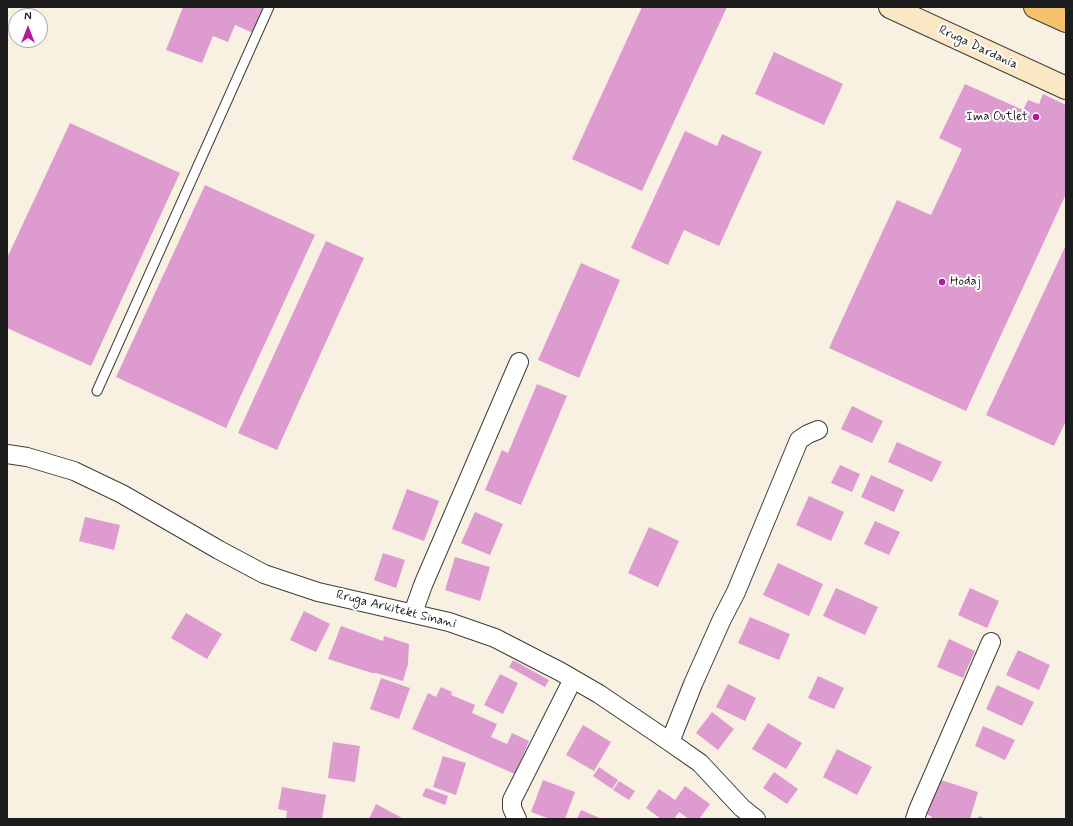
<!DOCTYPE html>
<style>
body{margin:0}
#map{position:relative;width:1073px;height:826px;overflow:hidden;background:#f8f0e1;font-family:Mynerve,sans-serif}
canvas{display:block}
.frame{position:absolute;inset:0;border:8px solid #1c1c1c;pointer-events:none}
.north{position:absolute;left:8px;top:8px;width:40px;height:40px;box-sizing:border-box;background:#fff;border:1px solid #a4a4a4;border-radius:50%;rotate:0deg;font-size:11px;font-weight:700;line-height:16px;text-align:center;color:#1c1c1c}
.north::after{content:'';display:block;margin:auto;width:14px;height:18px;background:#b5179e;clip-path:polygon(50% 0,100% 100%,50% 72%,0 100%)}
</style>
<div id="map">
<canvas width="1073" height="826"></canvas>
<div class="frame"></div>
<div class="north">N</div>
</div>
<script>
const ctx = document.querySelector('canvas').getContext('2d');
ctx.lineJoin = 'round';
function fill(path, color) { ctx.fillStyle = color; ctx.fill(path, 'evenodd'); }
const toPath = rows => new Path2D(rows.map(r => 'M' + r).join(''));
function trace(path, color, width, dash) { ctx.strokeStyle = color; ctx.lineWidth = width; ctx.lineCap = dash ? 'butt' : 'round'; ctx.setLineDash(dash || []); ctx.stroke(path); }
function write(font, color, halo, rows, align = 'center') {
  ctx.font = font + ' Mynerve,sans-serif'; ctx.lineWidth = 4; ctx.setLineDash([]); ctx.textBaseline = 'middle'; ctx.strokeStyle = halo; ctx.fillStyle = color; for (const [text, x, y, turn = 0] of rows) {
    ctx.save(); ctx.translate(x, y); ctx.rotate((+turn || 0) * Math.PI / 180); ctx.textAlign = isNaN(turn) ? turn : align; if (halo) ctx.strokeText(text, 0, 0); ctx.fillText(text, 0, 0); ctx.restore();
  }
}
fill(toPath([
 [183,7,263,7,253,33,235,25,228,42,213,36,202,63,166,50],
 [642,7,727,7,642,191,572,159],
 [774,52,843,84,824,125,755,94],
 [965,84,1023,110,1028,100,1039,104,1043,94,1066,105,1066,194,966,411,829,348,897,200,931,215,962,149,939,138],
 [70,123,180,173,91,366,7,328,7,258],
 [685,131,717,146,722,134,762,152,719,246,684,230,668,265,631,248],
 [205,185,315,235,226,428,116,377],
 [326,241,364,258,277,450,238,433],
 [1066,245,1066,421,1054,446,986,415],
 [581,263,620,280,579,378,538,360],
 [537,384,567,396,521,505,485,490,502,450,508,453],
 [852,406,883,421,872,443,841,429],
 [897,442,942,462,932,482,888,462],
 [840,465,860,474,852,492,831,483],
 [871,475,904,490,894,512,861,497],
 [407,489,439,501,424,541,392,529],
 [809,496,844,512,831,541,796,525],
 [475,512,503,524,490,555,461,543],
 [85,517,120,525,114,550,79,541],
 [875,521,900,532,889,555,864,544],
 [649,527,679,541,658,587,628,573],
 [383,553,405,560,396,588,374,580],
 [455,557,490,567,480,601,445,590],
 [778,563,823,584,809,616,763,595],
 [836,588,878,607,865,635,823,616],
 [970,588,999,601,987,628,958,615],
 [304,611,330,624,316,652,290,640],
 [186,613,222,634,207,659,171,638],
 [750,617,790,634,779,660,738,643],
 [341,626,383,641,384,636,409,644,408,664,403,681,376,673,372,673,328,659],
 [949,639,975,651,963,678,937,667],
 [1018,650,1050,665,1039,690,1006,675],
 [513,660,549,680,545,687,509,667],
 [500,674,518,683,503,714,484,705],
 [818,676,844,688,834,709,808,698],
 [381,678,410,688,399,719,370,709],
 [728,684,756,698,745,721,716,707],
 [997,685,1034,702,1022,726,986,709],
 [441,687,452,692,451,695,475,705,472,713,497,724,491,737,507,744,512,733,529,741,515,774,412,729,428,693,436,697],
 [712,712,734,729,718,750,696,733],
 [768,723,802,743,786,769,752,749],
 [583,725,611,742,594,771,566,755],
 [983,726,1015,740,1005,760,975,746],
 [333,742,360,746,355,782,328,778],
 [837,749,872,767,857,795,823,777],
 [443,756,466,763,456,795,433,787],
 [599,767,618,780,612,789,593,776],
 [774,772,798,789,787,804,763,788],
 [938,779,978,792,970,819,931,819,932,817,926,814],
 [543,780,575,792,565,819,550,819,531,812],
 [619,781,635,791,629,800,613,790],
 [685,786,710,804,699,819,689,819,679,812,674,819,661,819,646,808,659,789,675,800],
 [282,787,326,795,322,819,286,819,287,811,278,809],
 [426,788,448,796,445,805,422,796],
 [376,804,404,819,369,819],
 [581,810,602,819,577,819],
 [979,816,987,819,977,819]
]), '#de9bd0');
const lane = toPath([
 [97,391,269,7]
]);
const street = toPath([
 [7,454,27,457,74,471,122,494,219,550,264,574,318,592,449,622,495,638,561,672,599,694,670,742,700,763,742,808,756,819],
 [413,613,423,585,519,362],
 [670,742,693,684,722,619,736,592,799,440,808,434,818,430],
 [517,819,512,808,512,800,573,679],
 [915,819,918,810,991,642]
]);
const secondary = toPath([
 [890,7,1066,88]
]);
const highway = toPath([
 [1035,7,1066,21]
]);
trace(lane, '#3d3c3a', 11);
trace(street, '#3d3c3a', 20);
trace(secondary, '#3d3c3a', 24);
trace(highway, '#3d3c3a', 24);
trace(lane, '#fff', 9);
trace(street, '#fff', 18);
trace(secondary, '#fbe7c3', 22);
trace(highway, '#f4c26a', 22);
for (const [x, y, r, color] of [
 [1036,117,4,"#b5179e"],
 [942,282,4,"#b5179e"]
]) { const dot = new Path2D(); dot.arc(x, y, r, 0, 2 * Math.PI); ctx.fillStyle = color; ctx.fill(dot); trace(dot, '#fff', 1.5); }
write('13px', '#1c1c1c', '#fff', [
 ["Rruga Dardania",978,48,25],
 ["Rruga Arkitekt Sinani",396,610,14]
]);
write('13px', '#1c1c1c', '#fff', [
 ["Ima Outlet",1028,117],
 ["Hodaj",950,282,"left"]
], 'right');
</script>
